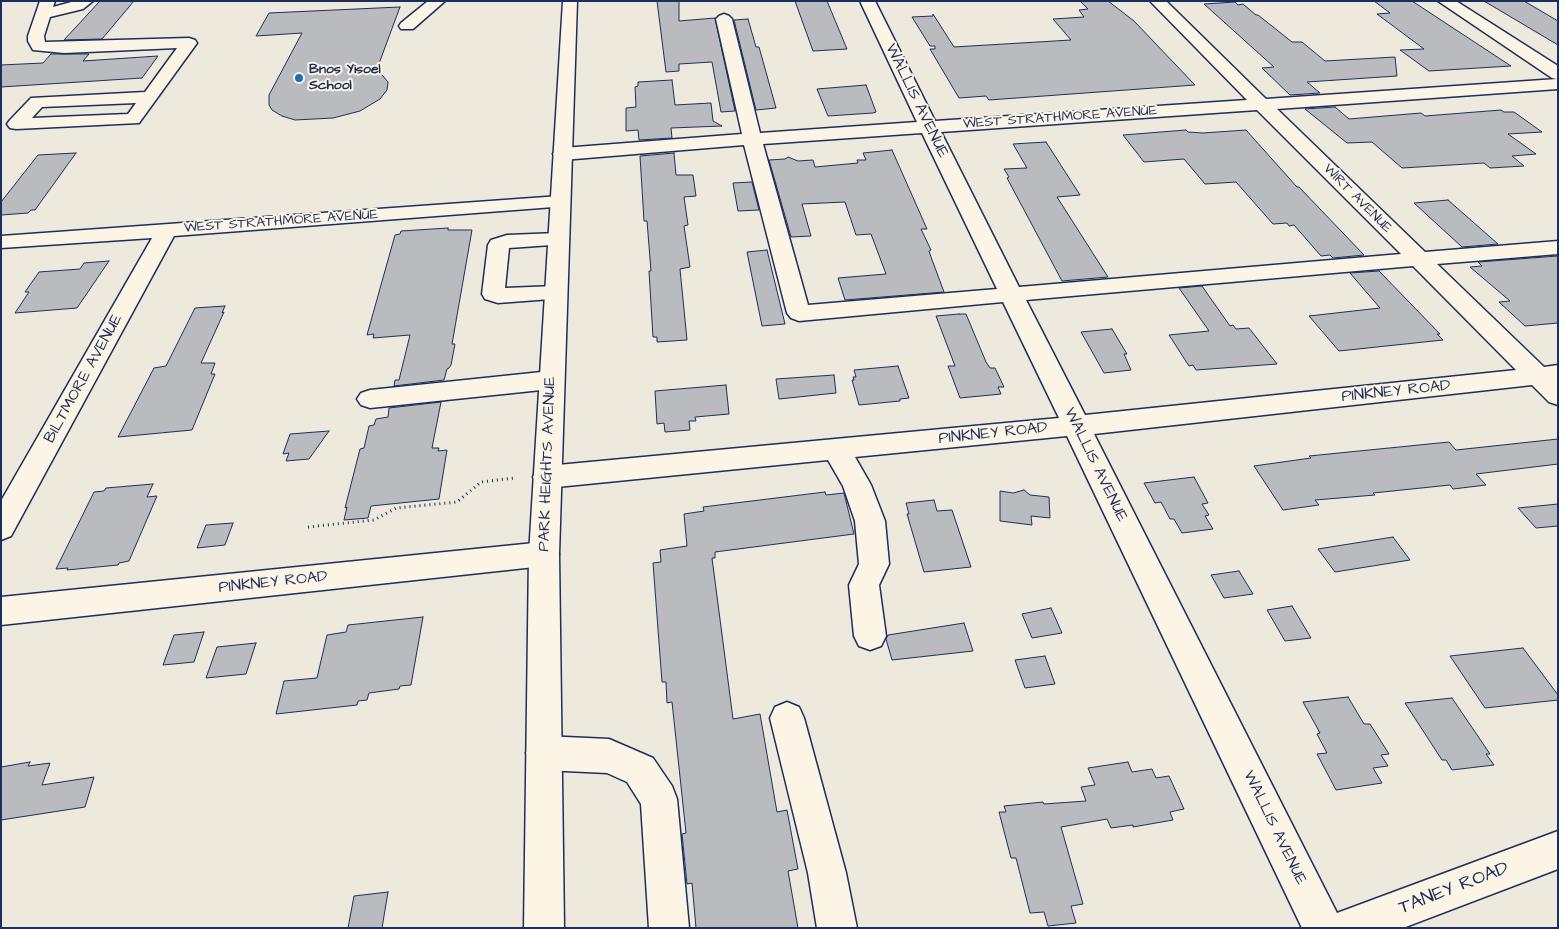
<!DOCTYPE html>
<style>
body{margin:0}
#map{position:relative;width:1559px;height:929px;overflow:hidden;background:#eee9dd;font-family:"Architects Daughter",sans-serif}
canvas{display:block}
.frame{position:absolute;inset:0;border:2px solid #1b2f5e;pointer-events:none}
</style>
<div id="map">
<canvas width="1559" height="929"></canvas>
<div class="frame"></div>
</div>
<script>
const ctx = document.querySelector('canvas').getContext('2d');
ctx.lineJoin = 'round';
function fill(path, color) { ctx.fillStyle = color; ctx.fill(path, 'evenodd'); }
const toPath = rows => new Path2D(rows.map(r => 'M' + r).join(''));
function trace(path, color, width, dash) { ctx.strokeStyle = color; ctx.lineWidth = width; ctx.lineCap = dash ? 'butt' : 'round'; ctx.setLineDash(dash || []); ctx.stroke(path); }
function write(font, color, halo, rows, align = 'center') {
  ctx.font = font + ' "Architects Daughter",sans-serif'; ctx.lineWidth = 4; ctx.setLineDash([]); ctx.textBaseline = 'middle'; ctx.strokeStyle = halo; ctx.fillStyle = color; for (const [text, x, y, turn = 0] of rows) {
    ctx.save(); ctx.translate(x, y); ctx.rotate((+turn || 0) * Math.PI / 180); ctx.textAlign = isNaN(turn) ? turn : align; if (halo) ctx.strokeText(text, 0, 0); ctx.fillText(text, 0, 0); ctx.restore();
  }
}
const building = toPath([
 [100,1,134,1,102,39,64,40,100,1],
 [657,1,679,1,679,21,715,18,735,111,721,112,712,62,679,64,679,71,666,72,657,1],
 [795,1,827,1,847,49,813,51,795,1],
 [1080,1,1108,1,1134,21,1195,85,989,100,986,96,959,98,930,49,935,49,935,46,930,46,912,17,933,16,933,14,954,47,1071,40,1053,19,1084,17,1079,10,1088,9,1080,1],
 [1374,1,1412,1,1511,66,1429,71,1400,50,1424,49,1377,14,1390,13,1374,1],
 [1484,1,1524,1,1558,21,1558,45,1484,1],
 [1235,2,1238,5,1243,4,1256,15,1258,15,1292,42,1302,42,1325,61,1395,57,1397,76,1307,82,1320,93,1290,95,1262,68,1274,67,1204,4,1235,2],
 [400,7,377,69,388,82,387,90,380,99,360,111,333,118,295,120,282,116,272,110,269,105,269,95,302,33,256,36,269,13,400,7],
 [748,19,756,47,759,47,776,108,756,110,734,20,748,19],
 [51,54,89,54,83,61,158,56,142,78,1,87,1,65,43,63,51,54],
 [672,80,675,105,711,103,713,121,722,126,671,128,672,138,639,140,638,130,626,131,626,108,636,107,635,87,638,86,638,82,672,80],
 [866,85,876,112,873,113,828,116,817,89,866,85],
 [1335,107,1349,119,1421,113,1425,116,1501,110,1504,112,1514,112,1542,132,1508,134,1536,154,1512,156,1524,166,1490,168,1484,163,1402,168,1372,142,1347,143,1305,109,1335,107],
 [1186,130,1188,132,1203,133,1246,130,1297,187,1299,187,1364,255,1333,258,1330,255,1321,256,1294,225,1289,226,1287,223,1273,224,1236,182,1205,184,1184,159,1144,162,1123,135,1186,130],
 [1046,142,1080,195,1057,197,1108,277,1062,281,1007,178,1009,177,1004,169,1027,168,1013,144,1046,142],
 [892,150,927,229,921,229,931,250,929,251,931,257,944,292,845,300,838,278,886,274,871,234,856,235,845,202,802,204,811,236,791,237,769,160,785,159,788,157,798,161,813,160,815,167,858,163,857,160,866,160,863,153,892,150],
 [76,153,35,210,31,210,28,213,1,215,1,202,38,155,76,153],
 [674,153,676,175,693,175,696,196,684,197,688,225,684,226,690,267,680,269,687,340,657,342,657,337,653,337,649,271,651,271,647,221,644,221,640,156,674,153],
 [752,182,759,210,738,211,733,183,752,182],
 [1448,200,1498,244,1462,247,1414,203,1448,200],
 [448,228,448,230,472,230,452,344,455,344,451,365,449,368,447,369,444,380,394,386,395,380,399,380,410,335,373,338,374,334,367,335,395,235,400,234,401,231,448,228],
 [767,250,785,324,762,326,747,252,767,250],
 [1558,256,1558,323,1525,326,1499,302,1510,301,1470,267,1482,266,1478,262,1558,256],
 [109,261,77,308,15,313,29,292,25,292,39,272,80,269,84,263,109,261],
 [1379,271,1440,334,1437,334,1443,340,1339,351,1309,316,1380,308,1350,273,1379,271],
 [1202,286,1230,326,1233,325,1236,329,1249,328,1277,364,1196,370,1193,365,1189,366,1169,335,1209,331,1179,288,1202,286],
 [225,306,222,313,224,312,201,363,215,363,211,374,215,374,192,430,118,437,154,368,166,366,195,308,225,306],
 [959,314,966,314,986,362,990,368,995,368,1004,387,998,387,1001,394,960,398,948,366,955,366,936,316,959,314],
 [1112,329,1127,354,1124,354,1131,370,1104,373,1081,332,1112,329],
 [898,366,909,398,900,399,900,401,859,405,852,380,854,380,853,377,856,377,854,370,898,366],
 [834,375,836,393,779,399,776,379,834,375],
 [726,385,729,414,695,417,696,421,689,421,690,430,665,432,664,423,657,424,655,391,726,385],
 [441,402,432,448,439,448,438,451,447,450,439,499,371,506,368,518,344,520,347,507,345,508,360,449,364,448,369,426,374,425,376,419,388,417,389,408,441,402],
 [329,431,309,459,286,461,289,453,283,454,290,434,329,431],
 [1558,439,1558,464,1476,474,1486,485,1453,489,1450,485,1373,493,1375,495,1315,500,1319,505,1283,510,1254,466,1311,458,1309,456,1449,442,1456,450,1558,439],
 [1194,477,1208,503,1202,504,1209,515,1205,516,1213,529,1182,533,1174,519,1170,519,1161,502,1155,503,1144,483,1194,477],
 [153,484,147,497,157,496,129,561,119,563,118,565,67,570,68,568,56,569,94,492,104,491,106,488,153,484],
 [1024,490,1030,495,1049,497,1050,518,1031,516,1032,525,1000,521,1000,491,1013,493,1024,490],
 [825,492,826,495,844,493,854,534,715,552,715,558,712,558,733,719,760,714,777,812,787,810,798,869,788,871,798,928,696,928,692,883,687,884,682,834,686,833,672,702,667,703,666,682,662,682,653,563,661,562,660,550,687,546,684,514,704,511,703,507,825,492],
 [934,500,937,511,952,510,971,567,924,572,907,514,909,514,906,503,934,500],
 [1558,504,1558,526,1536,528,1518,508,1558,504],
 [233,523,225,545,197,548,206,525,233,523],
 [1393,537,1410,560,1335,572,1318,549,1393,537],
 [1239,571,1253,594,1224,598,1211,575,1239,571],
 [1292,606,1311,638,1285,641,1267,610,1292,606],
 [1051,608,1062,633,1032,638,1022,614,1051,608],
 [423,617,411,685,400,686,399,689,369,693,367,700,358,701,357,705,276,714,284,681,317,678,327,635,346,632,348,625,423,617],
 [964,623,973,651,892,660,886,639,888,635,964,623],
 [204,632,194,662,163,665,174,635,204,632],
 [256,643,246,674,206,678,217,647,256,643],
 [1523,648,1558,695,1558,700,1485,708,1450,656,1523,648],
 [1045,656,1055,684,1025,688,1015,660,1045,656],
 [1348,697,1364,724,1370,724,1389,754,1381,755,1388,766,1373,768,1382,783,1336,790,1317,754,1327,753,1317,734,1320,733,1303,702,1348,697],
 [1452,698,1490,754,1486,754,1494,765,1452,770,1446,760,1442,760,1405,703,1452,698],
 [30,762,28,766,50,763,42,785,94,777,85,807,1,820,1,767,30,762],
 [1128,762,1132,772,1152,769,1156,778,1169,776,1184,809,1170,812,1173,820,1133,827,1133,825,1111,828,1107,819,1061,827,1083,904,1071,906,1076,923,1048,926,1044,912,1030,913,1016,858,1011,858,999,812,1006,812,1004,806,1043,802,1044,804,1086,801,1081,787,1095,785,1088,768,1128,762],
 [388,892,382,928,348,928,354,896,388,892]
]);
fill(building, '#babbbe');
trace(building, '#1b2f5e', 1);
const minor = toPath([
 [40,1,55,1,53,7,75,1,93,1,83,9,50,17,44,36,45,42,189,38,195,40,197,43,139,123,16,129,10,128,7,124,10,120,31,98,145,92,177,48,64,53,33,50,28,41,28,36,40,1],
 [136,103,128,114,32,118,42,107,136,103],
 [428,1,445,1,413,29,401,29,399,26,401,23,428,1],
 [860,1,875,1,935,121,1247,100,1150,1,1166,1,1266,99,1557,79,1552,78,1438,1,1456,1,1558,66,1558,89,1277,109,1425,252,1558,241,1558,254,1437,264,1544,367,1558,365,1558,405,1549,402,1532,385,1094,434,1337,913,1558,831,1558,869,1403,928,1302,928,1067,436,855,457,871,485,885,521,889,564,879,585,886,636,881,646,870,650,859,646,854,636,849,585,859,564,855,521,843,486,828,460,547,488,537,485,533,477,537,469,547,466,1059,418,1003,302,799,321,791,318,787,313,744,145,563,160,556,158,553,154,556,150,563,148,742,134,716,19,719,16,724,14,729,16,732,19,760,133,917,122,860,1],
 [1257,110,1401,254,1019,287,941,132,1257,110],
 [922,133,997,289,808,305,763,144,922,133],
 [1413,266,1516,370,1085,415,1026,300,1413,266],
 [560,196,567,198,570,202,567,206,174,236,11,536,1,540,1,501,152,238,1,248,1,236,560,196],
 [558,233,566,234,569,239,566,244,509,248,505,288,556,286,564,288,567,293,564,298,498,303,485,299,482,294,488,245,491,240,507,235,558,233],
 [551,371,560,374,564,380,560,386,551,389,370,408,361,405,357,399,361,393,370,390,551,371],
 [544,542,555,545,559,554,555,563,544,566,1,625,1,597,544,542],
 [787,702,799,707,804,718,846,873,857,928,817,928,808,873,770,718,775,707,787,702],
 [544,736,609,739,653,758,672,786,677,799,689,928,649,928,641,804,627,782,607,773,544,770,532,765,526,753,532,741,544,736]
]);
const major = toPath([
 [563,1,577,1,559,554,564,928,524,928,529,554,563,1]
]);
trace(minor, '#1b2f5e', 3);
trace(major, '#1b2f5e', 3);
trace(toPath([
 [308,527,374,520,396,508,457,502,481,482,514,478]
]), '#1b2f5e', 3, [1, 4]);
fill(minor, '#fcf5e5');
fill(major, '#fcf5e5');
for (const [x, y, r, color] of [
 [299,78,5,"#1f6fb2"]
]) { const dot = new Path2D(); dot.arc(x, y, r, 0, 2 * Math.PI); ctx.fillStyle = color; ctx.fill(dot); trace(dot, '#fcf5e5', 2); }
write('bold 14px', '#1b2f5e', '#fcf5e5', [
 ["Bnos Yisoel",309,70],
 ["School",309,86]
], 'left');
write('14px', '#1b2f5e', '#fcf5e5', [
 ["WEST STRATHMORE AVENUE",1060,118,-4],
 ["WIRT AVENUE",1357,199,45],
 ["WEST STRATHMORE AVENUE",281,222,-4]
]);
write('16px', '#1b2f5e', '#fcf5e5', [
 ["WALLIS AVENUE",916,101,64],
 ["BILTMORE AVENUE",84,379,-61],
 ["PINKNEY ROAD",1396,392,-6],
 ["PINKNEY ROAD",993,434,-6],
 ["PARK HEIGHTS AVENUE",548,464,-88],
 ["WALLIS AVENUE",1095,465,64],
 ["PINKNEY ROAD",273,583,-6],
 ["WALLIS AVENUE",1274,828,64]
]);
write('19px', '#1b2f5e', '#fcf5e5', [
 ["TANEY ROAD",1454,889,-21]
]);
</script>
